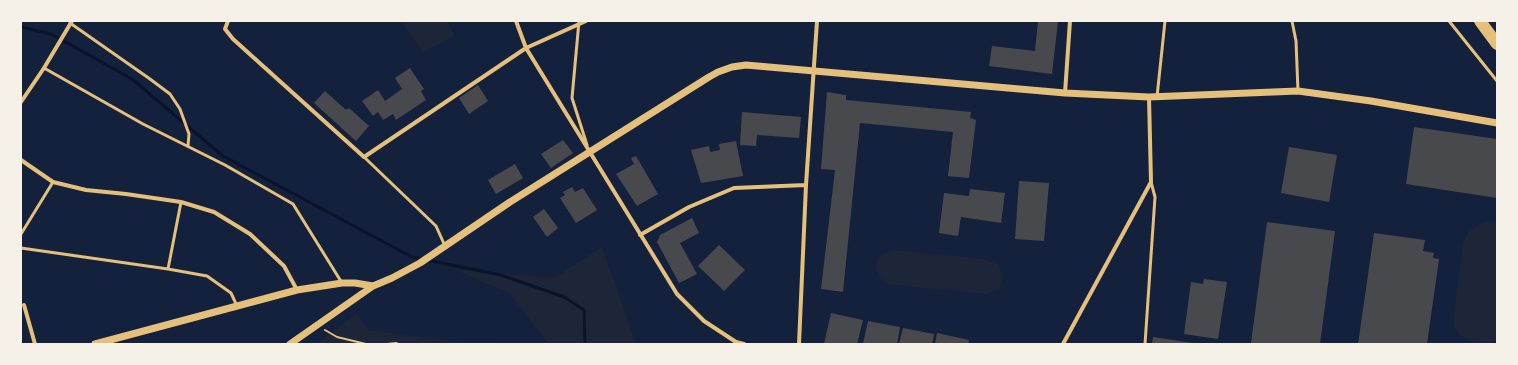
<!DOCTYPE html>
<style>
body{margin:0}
#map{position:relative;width:1518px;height:365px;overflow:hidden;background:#14213d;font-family:Lato,sans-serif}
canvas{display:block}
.frame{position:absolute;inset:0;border:22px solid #f6f1e7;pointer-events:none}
</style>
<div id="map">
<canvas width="1518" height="365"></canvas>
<div class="frame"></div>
</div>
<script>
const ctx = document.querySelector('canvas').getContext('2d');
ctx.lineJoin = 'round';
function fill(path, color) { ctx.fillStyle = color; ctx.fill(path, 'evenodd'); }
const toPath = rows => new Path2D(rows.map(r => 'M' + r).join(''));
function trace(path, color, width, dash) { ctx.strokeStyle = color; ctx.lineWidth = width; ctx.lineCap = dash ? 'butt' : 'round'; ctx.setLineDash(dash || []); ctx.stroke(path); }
fill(toPath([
 [401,21,447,21,454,36,423,52],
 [1488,221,1497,222,1497,341,1487,344,1476,344,1460,335,1454,327,1454,317,1463,242,1469,232,1481,223],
 [602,247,636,344,549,344,509,293,455,270,554,278],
 [893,250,985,259,998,265,1003,276,1002,283,998,289,987,294,887,284,880,278,877,272,876,264,879,258,885,253],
 [357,313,368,330,460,342,548,344,317,344]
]), '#1d2539');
trace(toPath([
 [21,27,51,34,132,79,223,156,412,257,501,275,564,297,584,310,585,344]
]), '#0b132b', 3);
fill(toPath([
 [1038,21,1058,21,1052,74,989,66,992,46,1035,51],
 [410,68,424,89,421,91,426,100,396,120,393,114,383,120,378,112,373,116,362,101,378,90,385,101,402,89,395,78],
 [478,85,488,101,469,114,459,98],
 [325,91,346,110,349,108,369,126,356,141,314,103],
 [827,92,846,95,846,100,971,112,970,118,976,120,969,178,948,176,953,132,860,123,843,292,821,289,835,170,821,169],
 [742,112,801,117,799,138,757,135,756,146,740,145],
 [1414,127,1497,139,1497,198,1406,184],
 [563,140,573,153,551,168,541,154],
 [736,141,743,176,701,183,691,150,709,146,710,152,720,150,719,144],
 [1289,147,1337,155,1329,202,1281,193],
 [636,156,658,194,637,206,616,174,634,164,631,158],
 [515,164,523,178,496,194,488,180],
 [1019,181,1049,183,1044,241,1015,239],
 [572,187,575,192,583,188,597,210,576,223,560,198,565,195,563,192],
 [970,189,1005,193,1001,223,961,217,958,236,939,233,944,193,969,196],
 [544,209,558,228,547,237,533,217],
 [692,218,699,233,680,243,697,274,679,283,657,242,660,235],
 [1267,222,1335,231,1320,344,1260,344,1251,343],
 [1374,233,1425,240,1423,251,1434,253,1433,258,1439,259,1427,344,1358,344],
 [719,245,745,270,724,291,698,266],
 [1204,279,1227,282,1218,339,1184,334,1191,282,1203,284],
 [831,313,863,320,857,344,824,344],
 [868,321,900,327,897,344,863,344],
 [903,328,934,334,932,344,899,344],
 [937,333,969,340,968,344,935,344],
 [1153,337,1193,343,1193,344,1152,344]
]), '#48494c');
trace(toPath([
 [325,330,337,337,366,344],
 [387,344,396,343,398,344]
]), '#e5c07b', 2);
trace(toPath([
 [579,21,572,98,587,145],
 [1292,21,1296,41,1298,91],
 [1449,21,1497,81],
 [70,23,150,79,170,94,180,109,189,134,188,146],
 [44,68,143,124,225,165,293,204,342,283],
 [1157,97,1165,21],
 [364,157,436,226,445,246],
 [181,202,168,269,207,276,231,293,237,306],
 [21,234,53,182],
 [21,248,168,269],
 [1145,344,1155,197,1151,182]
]), '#e5c07b', 3);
trace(toPath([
 [228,21,225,29,233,39,364,157,526,48,586,21],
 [516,21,526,48,677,294,704,321,736,342,744,344],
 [1065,93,1070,21],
 [21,102,44,68,72,21],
 [21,160,53,182,86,190,126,194,181,202,214,212,250,234,284,266,297,290],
 [640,235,689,207,734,188,806,185],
 [24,305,35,344],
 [799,344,806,185,817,21],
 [1063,344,1151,182,1149,97]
]), '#e5c07b', 4);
trace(toPath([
 [95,344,297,290,342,283,355,283,373,286],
 [290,344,373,286,392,278,420,263,510,202,709,77,718,72,732,67,746,65,1065,93,1149,97,1298,91,1371,101,1497,123]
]), '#e5c07b', 7);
trace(toPath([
 [1480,21,1497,44]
]), '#e5c07b', 12);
</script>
